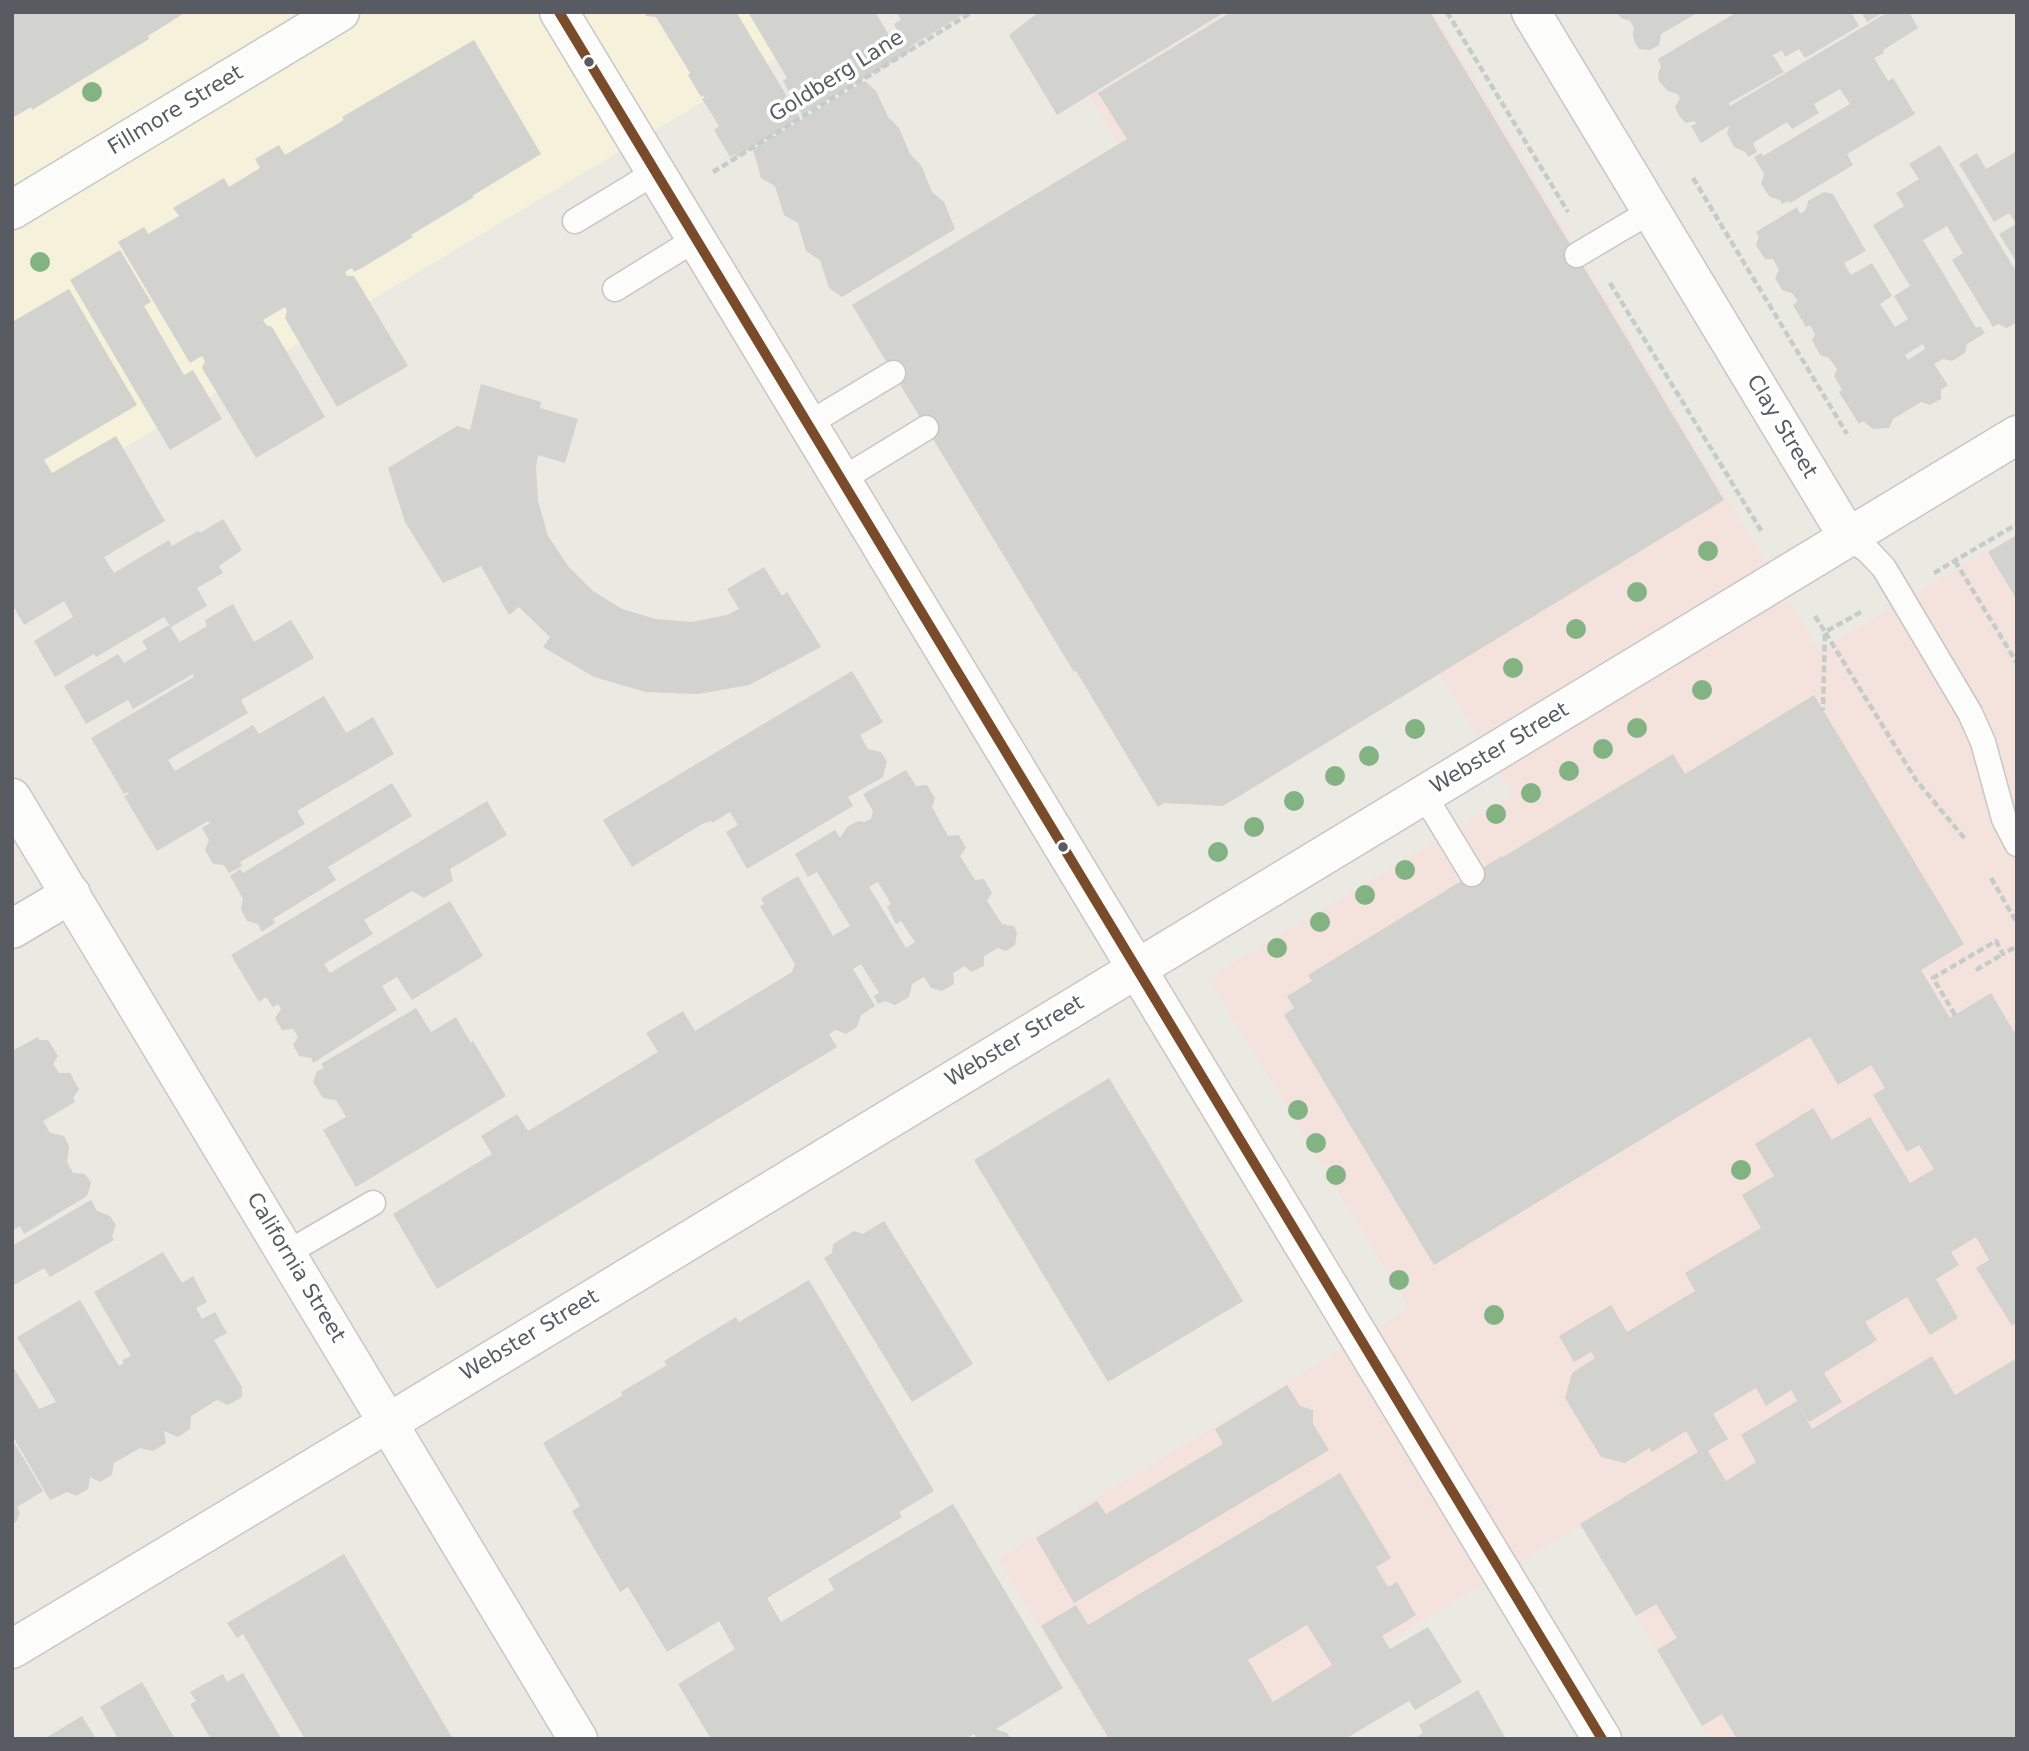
<!DOCTYPE html>
<style>
body{margin:0}
#map{position:relative;width:2029px;height:1751px;overflow:hidden;background:#eae9e2;font-family:"DejaVu Sans",sans-serif}
canvas{display:block}
.frame{position:absolute;inset:0;border:14px solid #585c62;pointer-events:none}
</style>
<div id="map">
<canvas width="2029" height="1751"></canvas>
<div class="frame"></div>
</div>
<script>
const ctx = document.querySelector('canvas').getContext('2d');
ctx.lineJoin = 'round';
function fill(path, color) { ctx.fillStyle = color; ctx.fill(path, 'evenodd'); }
const toPath = rows => new Path2D(rows.map(r => 'M' + r).join(''));
function trace(path, color, width, dash) { ctx.strokeStyle = color; ctx.lineWidth = width; ctx.lineCap = dash ? 'butt' : 'round'; ctx.setLineDash(dash || []); ctx.stroke(path); }
function write(font, color, halo, rows, align = 'center') {
  ctx.font = font + ' "DejaVu Sans",sans-serif'; ctx.lineWidth = 7; ctx.setLineDash([]); ctx.textBaseline = 'middle'; ctx.strokeStyle = halo; ctx.fillStyle = color; for (const [text, x, y, turn = 0] of rows) {
    ctx.save(); ctx.translate(x, y); ctx.rotate((+turn || 0) * Math.PI / 180); ctx.textAlign = isNaN(turn) ? turn : align; if (halo) ctx.strokeText(text, 0, 0); ctx.fillText(text, 0, 0); ctx.restore();
  }
}
fill(toPath([
 [12,12,853,12,12,515]
]), '#f6f1da');
fill(toPath([
 [1228,12,1434,12,1819,651,2017,533,2017,1739,1710,1739,1581,1525,1226,1739,1107,1739,998,1558,1409,1308,1208,978,1513,794,1090,96]
]), '#f4e3dd');
fill(toPath([
 [12,12,186,12,148,36,149,39,32,110,31,107,12,118],
 [644,12,736,12,800,118,737,157,735,154,730,157,714,130,719,126,702,99,704,98,703,95,701,97,688,75,690,73,656,17,646,16],
 [748,12,875,12,889,35,897,30,894,24,901,20,896,12,967,12,908,48,910,51,802,115,783,81,787,78],
 [1039,12,1225,12,1057,115,1009,35],
 [1231,12,1430,12,1724,500,1223,806,1164,803,1158,807,1076,671,1074,672,852,305,1127,139,1098,93],
 [1616,12,1699,12,1661,34,1659,45,1650,50,1639,49,1635,43,1633,35,1634,28,1630,21,1621,18],
 [1737,12,1851,12,1859,26,1805,58,1799,49,1785,57,1782,50,1773,55,1784,72,1729,103,1730,106,1888,12,1909,12,1918,28,1883,50,1884,53,1874,58,1888,81,1893,78,1915,114,1847,154,1853,165,1790,203,1788,201,1782,204,1780,200,1770,197,1761,184,1764,174,1754,157,1761,153,1763,156,1850,104,1840,89,1814,104,1819,113,1792,129,1787,122,1753,143,1757,152,1748,157,1745,152,1734,147,1727,133,1730,125,1701,143,1691,126,1696,124,1695,121,1686,123,1680,117,1675,107,1680,99,1678,94,1668,91,1659,81,1658,74,1661,67,1658,59],
 [1861,12,1884,12,1867,22],
 [474,40,541,154,472,196,474,197,411,235,413,237,365,266,354,272,352,268,345,272,347,276,354,276,408,366,337,407,285,318,287,311,285,307,263,320,266,325,272,327,325,417,256,458,202,368,205,361,202,356,190,363,118,242,144,227,148,234,179,216,173,208,224,178,229,187,260,168,255,159,279,145,285,155,344,120,342,117],
 [865,81,876,91,888,117,899,128,910,154,921,165,932,192,944,202,955,229,842,297,829,288,820,260,806,251,798,223,784,215,775,186,761,178,753,149],
 [1940,145,2017,273,2017,322,2007,328,1998,324,1993,327,1952,260,1963,253,1947,226,1923,240,1976,328,1980,326,1985,333,1967,344,1965,353,1952,361,1943,359,1934,364,1948,385,1941,390,1941,399,1930,405,1921,402,1893,419,1889,428,1873,429,1863,421,1859,424,1839,392,1842,390,1834,376,1837,369,1829,358,1820,355,1812,340,1815,334,1810,325,1806,327,1793,305,1798,301,1792,293,1782,290,1775,278,1779,270,1773,259,1765,259,1756,245,1759,237,1756,232,1797,207,1800,214,1806,210,1808,201,1824,192,1833,194,1866,251,1844,263,1851,275,1872,263,1892,296,1880,304,1895,327,1908,319,1894,296,1910,286,1873,225,1904,206,1896,193,1919,179,1909,164],
 [1923,344,1925,349,1908,360,1905,355],
 [2017,151,2017,263,1999,234,2016,224,2009,213,1994,222,1959,164,1977,153,1986,169],
 [120,250,151,302,144,306,184,375,193,370,222,419,170,450,70,280],
 [69,289,137,405,44,460,52,473,116,436,165,521,104,557,114,573,169,540,172,546,198,531,200,533,223,519,242,550,219,566,223,573,197,588,207,606,171,627,164,617,96,657,94,654,55,677,34,641,73,617,64,601,24,625,12,604,12,322],
 [481,384,541,402,540,408,578,419,565,463,538,455,536,466,538,501,548,536,568,566,593,591,622,609,656,619,692,622,727,615,739,609,727,589,764,567,782,596,787,592,821,647,749,685,698,694,646,692,594,677,543,647,550,637,519,607,509,615,481,566,443,583,405,522,388,468,457,426,470,430],
 [2017,535,2017,600,1988,552],
 [233,604,254,642,291,620,314,658,241,700,248,713,168,760,175,771,253,725,259,734,324,696,346,733,373,717,394,754,297,811,305,824,240,862,242,866,229,873,224,865,213,864,205,850,209,840,202,828,210,823,208,821,157,851,124,796,129,794,128,792,124,794,91,738,194,677,193,674,133,709,128,700,86,724,64,686,118,654,124,663,147,649,142,641,169,625,180,642,207,626,205,620],
 [852,671,883,722,860,735,868,749,881,752,887,762,883,777,848,797,853,806,747,869,726,832,738,825,730,812,712,823,711,821,702,824,632,867,603,820],
 [1814,695,1964,944,1921,970,1950,1018,1991,993,2014,1032,2017,1031,2017,1323,2012,1326,1976,1268,1989,1260,1976,1237,1951,1252,1959,1265,1936,1279,1958,1318,1930,1335,1907,1297,1865,1322,1877,1340,1824,1373,1842,1402,1809,1422,1799,1406,1812,1429,1932,1356,1955,1395,2017,1358,2017,1739,1737,1739,1722,1714,1702,1726,1657,1650,1677,1638,1656,1604,1636,1616,1580,1524,1698,1452,1686,1431,1652,1452,1649,1448,1625,1463,1601,1457,1565,1398,1572,1373,1595,1358,1591,1352,1574,1362,1559,1336,1611,1305,1627,1332,1695,1291,1685,1273,1761,1228,1742,1195,1774,1176,1755,1144,1813,1108,1832,1140,1870,1117,1910,1183,1934,1169,1919,1145,1907,1152,1873,1095,1885,1088,1871,1065,1838,1085,1810,1037,1434,1265,1284,1015,1294,1008,1287,996,1312,981,1308,975,1502,856,1503,857,1673,754,1685,774],
 [1756,1388,1766,1406,1791,1390,1797,1401,1741,1435,1756,1462,1726,1481,1708,1451,1728,1439,1713,1414],
 [906,770,916,786,927,785,935,798,932,807,948,836,959,835,966,848,960,856,975,880,984,879,992,893,987,901,1002,924,1014,926,1017,933,1015,945,1006,951,998,948,984,956,984,966,971,972,965,966,953,973,954,984,942,991,931,988,924,977,912,984,909,997,895,1005,885,1001,878,1004,874,996,879,993,861,964,853,969,875,1006,861,1015,857,1027,846,1034,836,1030,829,1034,837,1047,437,1289,393,1214,492,1154,481,1136,517,1114,528,1131,658,1052,646,1033,683,1011,695,1031,792,972,795,964,760,906,764,904,761,898,798,876,833,936,850,926,817,872,808,877,795,854,835,830,840,838,848,826,859,821,864,822,871,819,873,811,863,794],
 [878,882,891,904,887,907,896,924,901,921,915,942,906,948,869,887],
 [392,783,412,816,328,867,336,880,273,919,275,923,263,931,261,931,258,924,247,921,241,910,243,899,230,876,240,869,243,873],
 [487,801,507,835,450,869,453,881,424,898,412,891,364,920,373,934,324,964,330,973,450,901,483,956,412,1000,397,977,382,986,397,1010,313,1063,311,1058,299,1056,293,1045,298,1037,293,1029,282,1030,275,1018,281,1009,278,1004,273,1007,266,997,259,1002,231,955],
 [416,1008,431,1032,456,1017,471,1043,473,1041,506,1096,356,1187,323,1130,346,1117,336,1100,323,1098,313,1082,317,1071,324,1068,321,1064],
 [38,1037,39,1040,48,1040,58,1056,53,1064,59,1073,70,1073,79,1089,73,1098,75,1102,43,1121,50,1133,64,1136,69,1147,67,1162,73,1173,85,1174,91,1183,87,1196,24,1234,20,1226,12,1231,12,1051],
 [1109,1078,1243,1301,1108,1382,974,1160],
 [91,1200,97,1211,110,1216,116,1225,112,1236,114,1240,50,1277,44,1268,12,1286,12,1246],
 [884,1221,973,1364,912,1402,824,1258,832,1253,833,1244,854,1231,863,1234],
 [163,1252,182,1283,193,1276,207,1302,196,1308,202,1319,215,1312,227,1333,214,1340,242,1387,242,1397,228,1405,217,1400,191,1416,190,1429,178,1437,164,1431,166,1443,153,1451,140,1448,114,1463,112,1475,100,1482,90,1477,88,1489,76,1496,67,1492,50,1500,12,1435,12,1365,39,1409,56,1402,17,1337,80,1300,119,1366,124,1363,122,1360,131,1356,94,1292],
 [809,1280,934,1491,899,1512,902,1517,767,1598,781,1622,834,1590,828,1579,953,1504,1063,1688,996,1729,1007,1733,1011,1739,977,1739,974,1734,966,1739,711,1739,678,1684,735,1649,719,1621,667,1652,628,1587,620,1592,572,1511,580,1506,543,1443,623,1395,621,1392,667,1365,664,1361,736,1317,739,1322],
 [1287,1385,1300,1406,1313,1410,1313,1424,1329,1450,1074,1603,1036,1538,1097,1501,1106,1514,1223,1444,1215,1429],
 [12,1439,43,1491,17,1507,20,1513,16,1522,12,1524],
 [1340,1473,1391,1558,1376,1567,1388,1587,1397,1582,1416,1615,1382,1636,1390,1649,1428,1627,1462,1682,1415,1710,1409,1701,1345,1739,1109,1739,1041,1626,1076,1605,1088,1625],
 [1307,1625,1332,1665,1273,1702,1248,1660],
 [344,1554,453,1739,305,1739,243,1634,237,1638,227,1623],
 [243,1673,281,1738,280,1739,211,1739,190,1704,196,1701,190,1692,223,1674,227,1682],
 [142,1682,175,1739,118,1739,100,1707],
 [1478,1690,1506,1739,1414,1739,1423,1733,1419,1725],
 [82,1716,96,1739,44,1739]
]), '#d2d2ce');
const lane = toPath([
 [575,221,656,172],
 [1577,255,1651,211],
 [615,289,696,239],
 [808,424,893,373],
 [841,480,926,428],
 [1848,537,1868,551,1884,568,1970,713,1983,742,2004,819,2017,844],
 [1424,795,1472,874],
 [287,1253,373,1203]
]);
const street = toPath([
 [559,12,1602,1739],
 [1531,12,1848,537],
 [12,929,71,894],
 [388,1423,2017,435]
]);
const secondary = toPath([
 [12,210,340,12],
 [12,798,578,1739],
 [12,1649,388,1423]
]);
trace(lane, '#c6c7c5', 27);
trace(street, '#c6c7c5', 41);
trace(secondary, '#c7c8c6', 41);
trace(toPath([
 [1447,12,1568,212],
 [713,172,972,12],
 [1693,178,1847,434],
 [1610,283,1762,532],
 [1955,561,2017,663],
 [1934,573,2017,524],
 [1861,612,1825,632,1916,780,1965,839],
 [1815,616,1825,632,1823,710],
 [1991,878,2017,923],
 [1976,970,2003,954],
 [1955,1015,1933,978,1996,941,2003,954,2017,946]
]), '#c5ccc9', 4.5, [7, 3.5]);
trace(lane, '#fcfcfb', 24);
trace(street, '#fcfcfb', 38);
trace(secondary, '#fcfcfb', 38);
trace(toPath([
 [559,12,1602,1739]
]), '#7a4b2a', 10);
ctx.fillStyle = '#83b283';
for (const [x, y] of [
 [92,92],
 [40,262],
 [1708,551],
 [1637,592],
 [1576,629],
 [1513,668],
 [1702,690],
 [1637,728],
 [1415,729],
 [1603,749],
 [1369,756],
 [1569,771],
 [1335,776],
 [1531,793],
 [1294,801],
 [1496,814],
 [1254,827],
 [1218,852],
 [1405,870],
 [1365,895],
 [1320,922],
 [1277,948],
 [1298,1110],
 [1316,1143],
 [1741,1170],
 [1336,1175],
 [1399,1280],
 [1494,1315]
]) { ctx.beginPath(); ctx.arc(x, y, 10, 0, 2 * Math.PI); ctx.fill(); }
for (const [x, y, r, color] of [
 [589,62,6,"#585c62"],
 [1063,847,6,"#585c62"]
]) { const dot = new Path2D(); dot.arc(x, y, r, 0, 2 * Math.PI); ctx.fillStyle = color; ctx.fill(dot); trace(dot, '#fff', 2.5); }
write('21px', '#585c62', '#fff', [
 ["Goldberg Lane",837,77,-32],
 ["Fillmore Street",176,111,-31],
 ["Clay Street",1781,427,59],
 ["Webster Street",1500,749,-31],
 ["Webster Street",1015,1042,-31],
 ["California Street",295,1268,59],
 ["Webster Street",530,1336,-31]
]);
</script>
